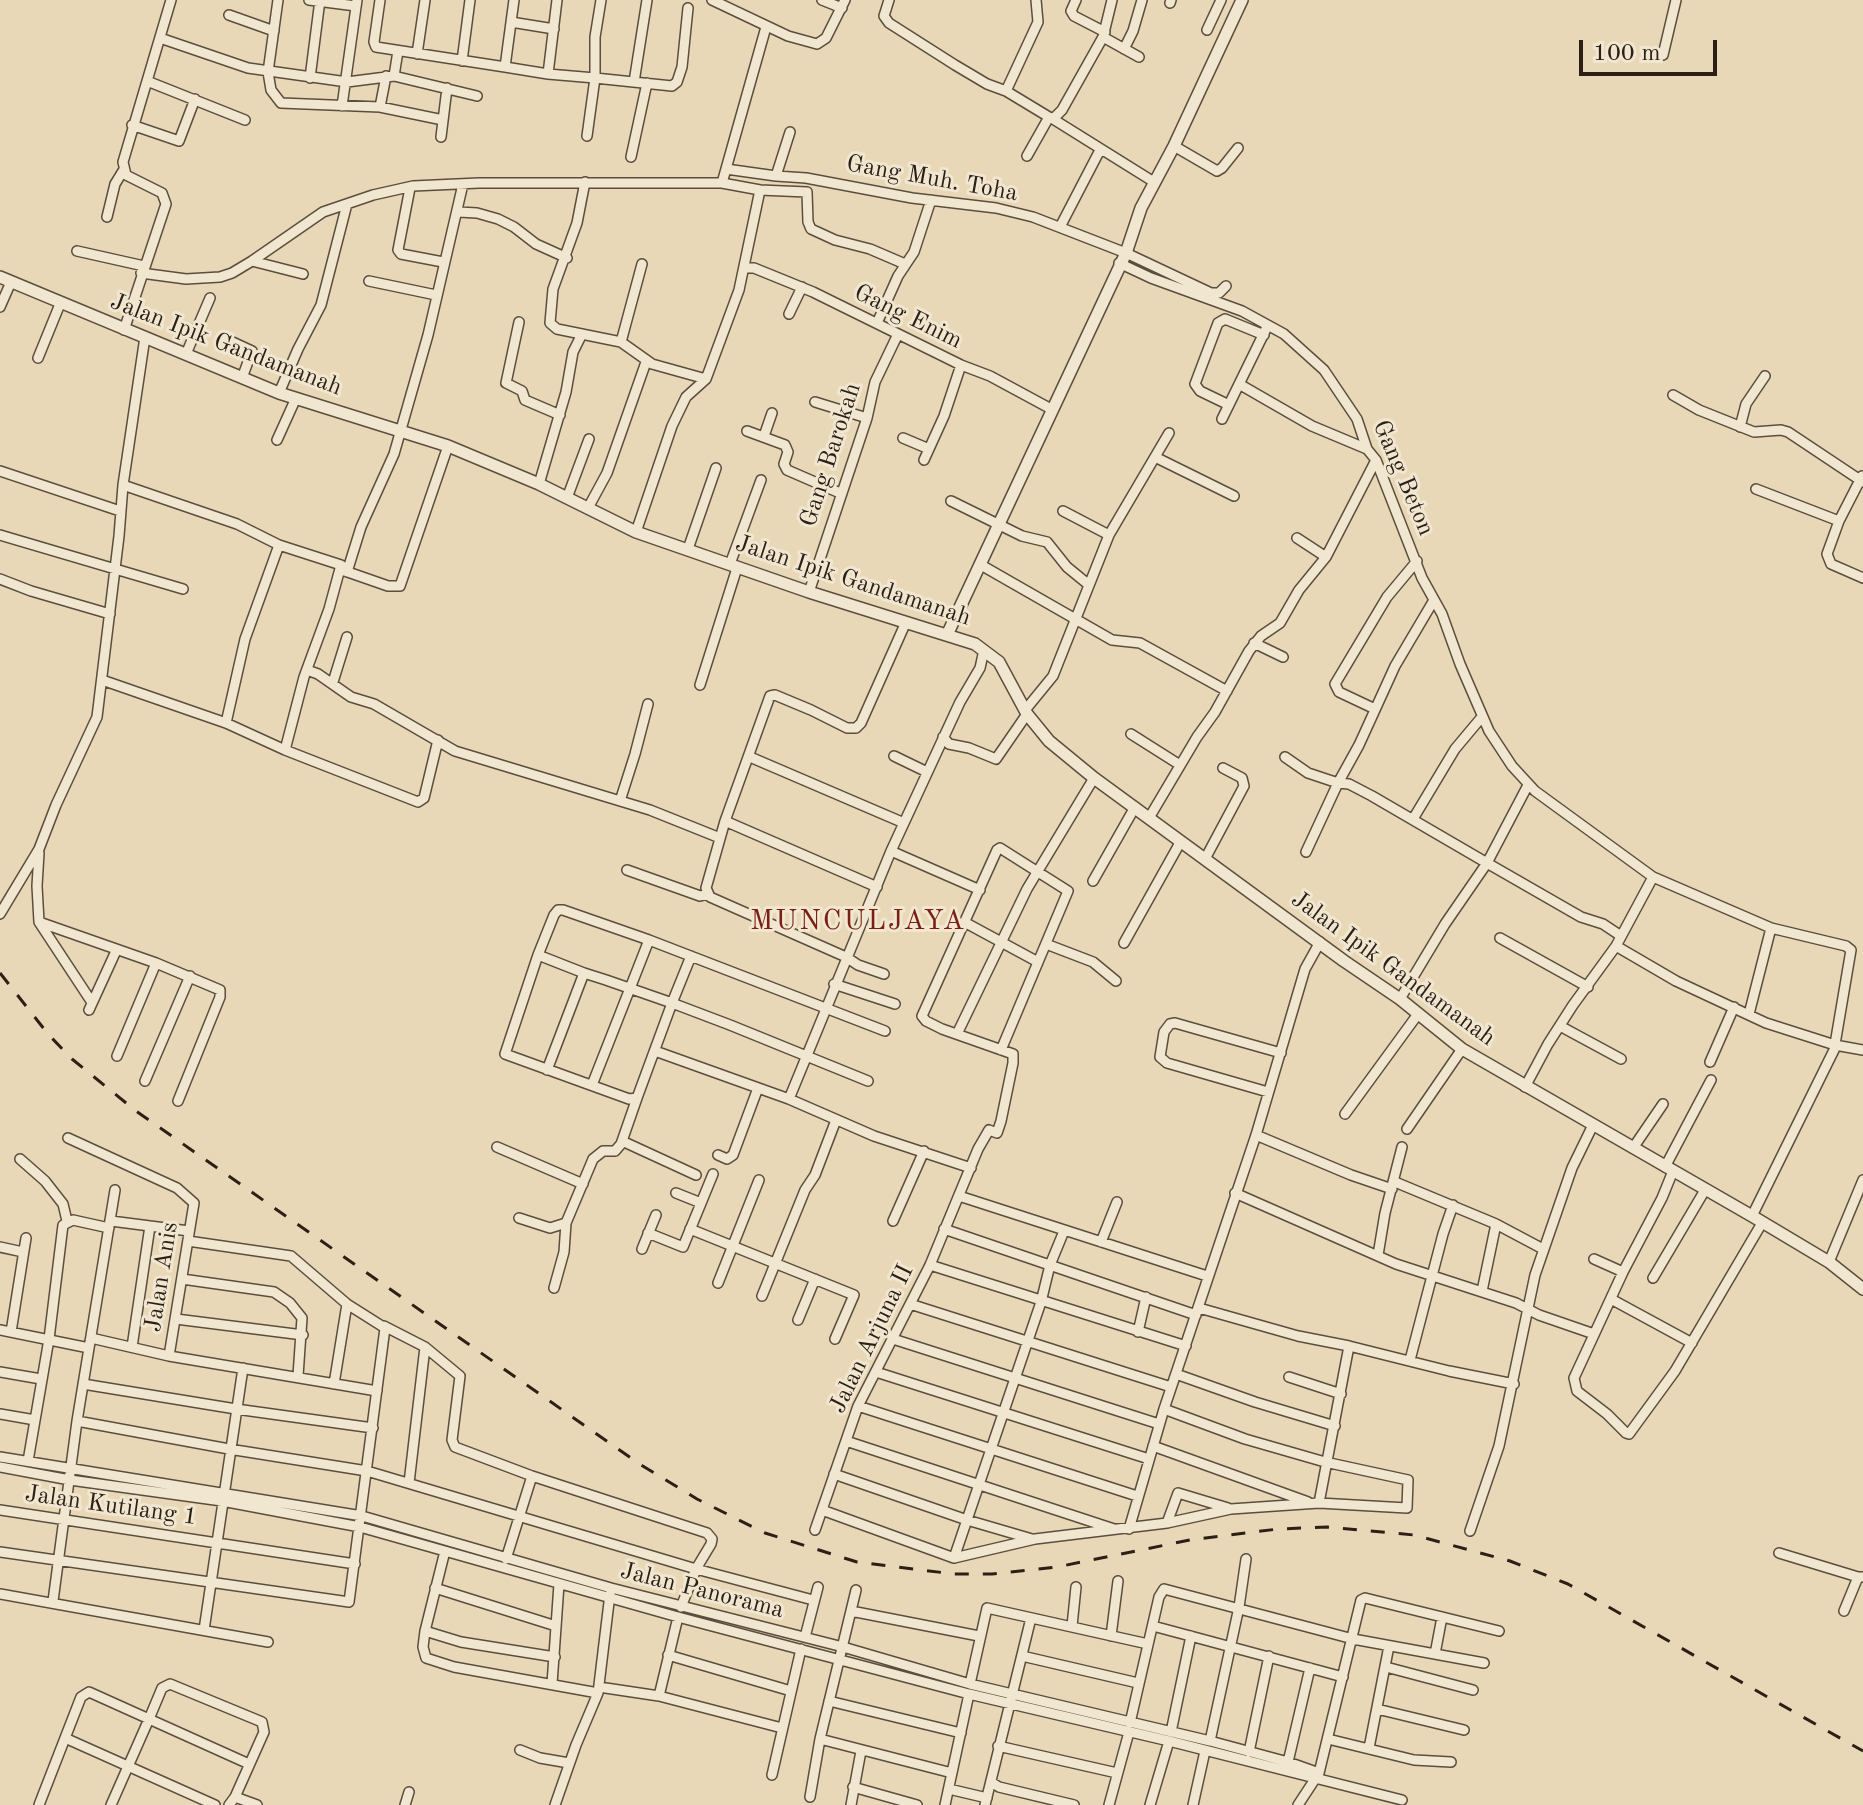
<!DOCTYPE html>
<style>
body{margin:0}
#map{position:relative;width:1863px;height:1805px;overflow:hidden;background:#e9d8b7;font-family:"Old Standard TT",serif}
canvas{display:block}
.scale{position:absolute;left:1579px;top:40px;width:138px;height:36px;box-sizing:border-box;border:4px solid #2c2016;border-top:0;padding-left:10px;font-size:24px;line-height:28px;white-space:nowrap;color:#2c2016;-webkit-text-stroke:6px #f1e6d0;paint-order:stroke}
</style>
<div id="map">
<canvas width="1863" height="1805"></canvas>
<div class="scale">100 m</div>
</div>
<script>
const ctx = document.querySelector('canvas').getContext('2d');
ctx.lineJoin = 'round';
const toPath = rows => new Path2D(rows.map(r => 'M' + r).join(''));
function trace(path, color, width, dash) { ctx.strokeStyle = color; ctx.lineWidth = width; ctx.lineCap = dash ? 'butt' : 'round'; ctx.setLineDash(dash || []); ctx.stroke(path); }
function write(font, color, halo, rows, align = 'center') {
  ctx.font = font + ' "Old Standard TT",serif'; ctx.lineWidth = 6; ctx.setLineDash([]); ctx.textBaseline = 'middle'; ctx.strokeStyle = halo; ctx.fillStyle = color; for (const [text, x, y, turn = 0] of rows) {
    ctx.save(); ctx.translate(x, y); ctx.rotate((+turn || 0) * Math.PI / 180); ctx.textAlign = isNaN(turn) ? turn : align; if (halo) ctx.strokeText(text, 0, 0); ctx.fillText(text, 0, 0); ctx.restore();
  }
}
const minor = toPath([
 [278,0,268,72,271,90,281,103,380,107,443,120],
 [309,0,356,6],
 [380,0,374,42,376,47,505,67,514,0],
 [712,0,788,36,817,44,826,38,845,0],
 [822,0,842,8],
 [889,0,884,16,889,23,955,65,987,84,1006,91],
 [1036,0,1038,22,1006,91,1049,117,1053,119,1062,110,1103,37],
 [1076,0,1071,11,1074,16,1105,32],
 [1112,0,1103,37,1139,57],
 [1170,3,1171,0],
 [229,15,274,31],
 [511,22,554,29],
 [1207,30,1221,0],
 [160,38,248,68,347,82,394,76,477,96],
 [1124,49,1133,31,1142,0],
 [417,54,425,0],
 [1663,55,1676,0],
 [462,61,470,0],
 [505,67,548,74,595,78,595,37,601,0],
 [548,74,557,0],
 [394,76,398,51],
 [310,78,320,0],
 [147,81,245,120],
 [634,82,647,0],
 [342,106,357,0],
 [380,107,386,76],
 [1053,119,1154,182],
 [132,125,179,141,195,99],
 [587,136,595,78,672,86,677,82,682,67,688,8],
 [441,137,447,88],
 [1174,146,1217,171,1222,168,1238,148],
 [1027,156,1049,117],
 [631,157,647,83],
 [726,169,776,176,806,178,912,198,996,208,1033,217,1126,253,1211,293,1219,293,1226,286],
 [776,176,790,132],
 [585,182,577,223,553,289,550,323,557,329,621,342,652,364,706,379],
 [722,183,766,27],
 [410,188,398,250,401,254,443,262],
 [459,212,477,213,498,219,514,227,536,244,567,258],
 [107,217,115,184,123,171],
 [1060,227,1100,150],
 [77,251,144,266],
 [252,261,303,274],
 [1119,263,1151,278,1242,311,1284,334,1324,370,1357,419,1367,449,1376,460,1422,578,1442,614,1460,664,1489,731,1512,766,1535,791,1653,877,1616,946,1573,1005,1548,1044,1525,1087],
 [744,268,754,268,813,292,961,365,990,376,1053,410],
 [141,273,186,279,220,277,232,273,252,261,323,212,373,195,413,186,479,183,722,183,760,190,807,192,808,222,811,229,835,240,870,249,905,264],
 [369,281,436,295],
 [0,307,11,282],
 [789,314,802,287],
 [519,322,506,383,522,391,525,400,560,415],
 [877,323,898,276,914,252,931,200],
 [124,330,166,204,162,193,126,175,123,162,171,0],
 [226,339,252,351,242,378],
 [621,342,642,264],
 [186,354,210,298],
 [38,358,60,304],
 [1239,384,1312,426,1367,449],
 [279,393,298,349,321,305,347,204],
 [1673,395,1699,410,1754,432,1781,430,1788,432,1863,482],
 [815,402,867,418],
 [1229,405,1200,391,1195,384,1218,323,1225,319,1264,335],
 [1222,419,1266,329],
 [1740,427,1746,404,1765,376],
 [747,431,785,445,788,452,784,464,787,470,840,493],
 [764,436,772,413],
 [903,438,929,449],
 [277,440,296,398],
 [1155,457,1234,496],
 [924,460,944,416,961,365],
 [0,471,120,511],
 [1862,476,1839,521,1827,554,1831,564,1863,578],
 [539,484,566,392,573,352,582,334],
 [123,485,237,524,279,545,341,565,329,609,304,677,285,750],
 [1756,489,1839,521],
 [567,498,589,439],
 [951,501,1022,536,1047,542,1067,567,1089,585],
 [588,508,607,473,646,362],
 [1063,511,1109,535],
 [636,532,672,426,686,397,706,379,739,290,760,190],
 [0,535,183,589],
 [1297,538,1326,557],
 [688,549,716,468],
 [730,564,761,480],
 [981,565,1112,640,1140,643,1227,691],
 [342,570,388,586,400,586,448,446],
 [347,572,361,527,394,454,428,335,463,184],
 [0,579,31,591,110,614],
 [809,592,867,418,875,382,898,334],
 [1254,643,1283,657],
 [307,670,318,674,351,697,374,704,455,751,650,810,720,838],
 [102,680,226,723,285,750,418,802,424,798,438,740],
 [333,682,347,637],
 [700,685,737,568],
 [1026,709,1053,676,1109,535,1169,433],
 [1375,709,1339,692,1335,684,1387,597,1417,561],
 [226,723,245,639,279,545],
 [1131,734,1180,765],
 [943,737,949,744,969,748,996,759,1027,714],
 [894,756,927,772],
 [750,757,904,823],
 [1285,757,1308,773,1338,783,1306,852],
 [1528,785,1487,863,1581,917,1603,924,1621,936],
 [620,801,635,754,648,704],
 [1149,818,1197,737,1215,712,1249,651,1261,636,1280,623,1299,590,1326,557,1376,460],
 [1413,819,1455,749,1481,718],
 [725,821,877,887],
 [891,851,980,890],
 [39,853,37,886,39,922,156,963,220,990,220,997,178,1101],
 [1205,859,1244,786,1242,778,1223,768],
 [627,870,700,896,708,894],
 [1653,877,1771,928,1846,946,1851,950,1834,1050,1752,1216],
 [1093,881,1135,807],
 [0,914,39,849,56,805,97,717,119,536,123,485,145,337],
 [39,922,91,1001],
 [966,923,1038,962],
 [1500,938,1588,987],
 [1124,943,1181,841],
 [1046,944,1093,962,1116,981],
 [1616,946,1676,981,1766,1023,1835,1045,1863,1050],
 [538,955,554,915,558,910,563,910,649,940,885,1031],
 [691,956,672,1003,637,1098,629,1099,505,1054,538,955,584,973,606,980,672,1003,730,1025,868,1081],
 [884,974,858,965,846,957,710,897,706,888,725,821,770,696,775,695,811,710,847,728,856,728,861,723,906,622],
 [834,984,895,1004],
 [1400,999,1445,924,1487,863,1372,796,1349,784,1338,783,1359,745,1395,666,1434,600],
 [89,1010,116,951],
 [1749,1014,1771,928],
 [1560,1026,1621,1059],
 [957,1034,1027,889,1094,778],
 [655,1051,789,1099,874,1136,971,1168],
 [117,1056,156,963],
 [1710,1062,1734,1007],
 [547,1070,584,973],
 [145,1081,190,976],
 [592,1085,649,940],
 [1268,1092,1167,1063,1160,1057,1164,1032,1170,1024,1175,1023,1281,1053],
 [789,1099,891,851,960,702,980,668,984,650],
 [1345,1114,1418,1014],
 [1407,1129,1462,1049],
 [1256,1135,1351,1175,1392,1189],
 [68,1138,177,1188,194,1203,169,1356],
 [622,1141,696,1175],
 [497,1147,583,1184],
 [1633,1148,1663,1104],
 [718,1155,727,1159,733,1155,758,1088],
 [20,1159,45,1181,63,1204,67,1221],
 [1665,1167,1711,1080],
 [1673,1171,1662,1198,1623,1272,1574,1378,1577,1391,1607,1414,1626,1433,1629,1434,1675,1371,1762,1223],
 [1395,1182,1496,1224,1543,1249],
 [676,1193,701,1203],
 [1235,1193,1396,1264,1516,1303,1539,1315,1594,1334],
 [959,1196,1207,1276],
 [519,1218,550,1228,566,1223,593,1159,603,1151,615,1151,621,1144,637,1098],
 [111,1221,189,1231],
 [893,1221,924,1151],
 [690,1229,854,1295,835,1339],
 [944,1229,1196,1315],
 [648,1233,683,1247,713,1174],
 [1101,1242,1117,1202],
 [0,1247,23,1252],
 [642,1249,656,1215],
 [1378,1255,1385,1213,1402,1147],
 [1594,1259,1623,1272],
 [1829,1262,1863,1180],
 [930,1265,1186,1346],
 [1653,1278,1705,1190],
 [182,1279,274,1292,290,1303,302,1318,298,1376],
 [718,1283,759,1180],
 [554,1288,564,1252,566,1223],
 [1482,1291,1496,1224],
 [762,1296,805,1190,815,1175,836,1120],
 [1611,1299,1692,1343],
 [910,1304,1171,1387],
 [1199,1308,1298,1336,1349,1346,1449,1371,1514,1384],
 [176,1319,303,1335],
 [798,1320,815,1279],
 [384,1326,425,1347,460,1376,452,1440,455,1447,532,1476,707,1533,712,1539,711,1544,696,1569,681,1607],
 [0,1330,89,1348],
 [11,1332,26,1238],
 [1138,1332,1146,1297],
 [91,1338,169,1356,377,1391],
 [893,1339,1159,1424],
 [132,1347,150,1226],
 [1410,1360,1443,1234,1453,1205],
 [0,1372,41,1379],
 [876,1372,1149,1459],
 [1176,1374,1255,1402,1335,1426],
 [1289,1377,1341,1394],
 [83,1384,236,1409,373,1428],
 [334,1384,347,1304],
 [858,1406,1137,1496],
 [0,1414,35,1420],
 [77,1421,229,1449,367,1471,696,1569,813,1600],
 [846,1441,1114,1529],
 [1153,1446,1308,1502],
 [0,1457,362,1516,611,1588,843,1647,970,1684,1210,1741,1288,1762,1319,1773],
 [28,1461,49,1339,63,1225,73,1220,109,1228],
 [0,1467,70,1480,222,1501,360,1527,678,1617,969,1694,1169,1741,1402,1800],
 [834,1474,967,1520,1032,1539],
 [409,1483,425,1347],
 [1319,1503,1349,1346],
 [0,1510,355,1564],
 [822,1510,954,1558,1035,1539,1167,1523,1231,1509,1319,1503,1407,1508,1408,1480,1325,1462,1245,1439,1164,1409],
 [1167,1523,1178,1493,1228,1508],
 [1129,1529,1164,1409,1256,1135,1305,969,1320,942],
 [815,1530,858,1406,930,1265,978,1149,989,1130,997,1133,1001,1121,1013,1063,1013,1054,942,1029,926,1021,922,1016,997,850,1000,848,1068,891,1001,1050],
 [1470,1531,1499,1446,1535,1275,1572,1168,1593,1125],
 [445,1551,425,1631,423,1647,426,1658,454,1667,598,1693],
 [0,1552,349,1602,385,1328,347,1304,291,1256,188,1241],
 [1779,1553,1858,1577],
 [954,1558,1041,1302,1050,1265,1064,1231],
 [506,1559,532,1476],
 [435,1588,556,1626],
 [0,1594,268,1642],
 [53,1601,77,1421,115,1190],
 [851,1611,979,1636],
 [1844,1611,1858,1577,1863,1577],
 [1072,1626,1076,1587],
 [1153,1626,1343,1677],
 [204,1630,243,1368],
 [425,1631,461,1642,555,1657],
 [1111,1636,1118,1581],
 [805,1637,818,1587],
 [1435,1654,1442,1617],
 [668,1655,791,1691],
 [1022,1656,1138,1683],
 [1386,1667,1473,1690],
 [552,1684,559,1584],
 [970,1684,987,1608,1148,1644],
 [599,1687,659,1696,782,1728],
 [659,1696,678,1617],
 [829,1701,961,1733],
 [1377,1709,1464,1730],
 [1130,1723,1159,1597,1164,1589,1353,1639,1484,1663],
 [1171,1732,1191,1636],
 [65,1738,215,1805],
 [820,1739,952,1773],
 [1328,1739,1414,1760,1451,1762],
 [1210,1741,1239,1607,1246,1559],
 [998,1746,1117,1773],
 [1369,1748,1389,1646],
 [520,1750,540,1758,569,1763],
 [1249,1752,1269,1656],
 [1288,1762,1310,1668],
 [772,1775,801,1649],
 [991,1782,999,1787,1074,1805],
 [853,1787,917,1805],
 [949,1789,987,1798],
 [235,1797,264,1732,262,1722,170,1684,162,1688,149,1719,249,1764],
 [810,1797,820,1739,856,1590],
 [39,1805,81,1697,89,1692,149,1719,111,1805],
 [229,1805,235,1797,257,1805],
 [405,1805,409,1792],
 [555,1805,576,1745,598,1693,610,1594],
 [851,1805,861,1751],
 [945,1805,969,1694],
 [985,1805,1031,1618],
 [1109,1805,1129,1732],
 [1150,1805,1169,1741],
 [1193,1805,1205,1751],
 [1298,1805,1319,1773,1361,1600,1365,1598,1499,1631]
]);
const tertiary = toPath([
 [0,277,279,393,448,446,539,484,636,532,809,592,975,644,999,662,1027,714,1049,741,1094,778,1344,961,1400,999,1462,1049,1752,1216,1829,1262,1863,1289],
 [947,635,1126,253,1141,208,1174,146,1242,0]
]);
trace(minor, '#5b4e3e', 12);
trace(tertiary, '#5b4e3e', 14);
trace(minor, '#f1e6d0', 9);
trace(tertiary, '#f1e6d0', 11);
trace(toPath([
 [0,973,48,1034,72,1059,136,1111,638,1463,697,1499,765,1533,857,1562,954,1574,992,1574,1057,1567,1190,1540,1278,1529,1327,1527,1414,1535,1510,1561,1568,1584,1863,1751]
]), '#2c2016', 3, [14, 14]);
write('24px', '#2c2016', '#f1e6d0', [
 ["Gang Muh. Toha",932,179,10],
 ["Gang Enim",908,317,26],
 ["Jalan Ipik Gandamanah",226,345,21],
 ["Gang Barokah",831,455,-72],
 ["Gang Beton",1403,478,67],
 ["Jalan Ipik Gandamanah",853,581,18],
 ["Jalan Ipik Gandamanah",1393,969,36],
 ["Jalan Anis",162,1277,-81],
 ["Jalan Arjuna II",872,1339,-64],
 ["Jalan Kutilang 1",111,1506,8],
 ["Jalan Panorama",702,1591,14]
]);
ctx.letterSpacing = '2px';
write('28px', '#7a1f14', '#f1e6d0', [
 ["MUNCULJAYA",858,922]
]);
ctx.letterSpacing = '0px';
</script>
